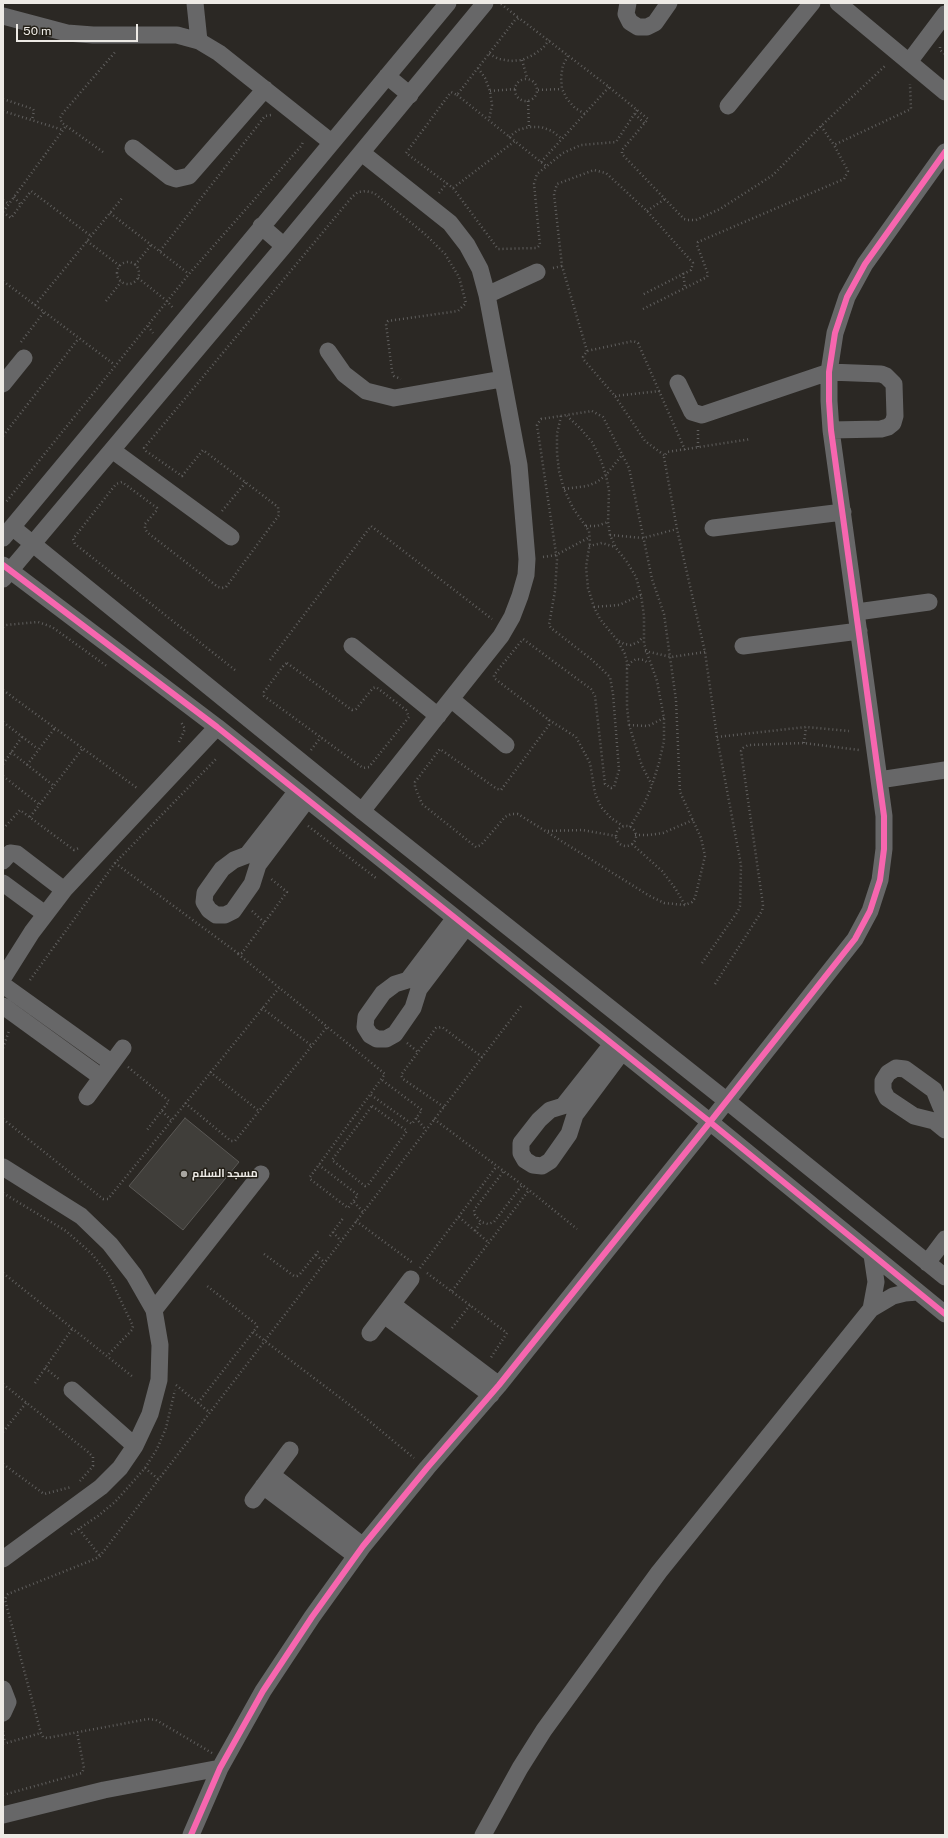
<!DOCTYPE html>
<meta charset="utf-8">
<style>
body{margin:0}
#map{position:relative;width:948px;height:1838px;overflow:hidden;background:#2b2824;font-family:"Public Sans",sans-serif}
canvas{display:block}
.frame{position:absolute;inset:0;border:4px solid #edeae5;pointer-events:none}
.scale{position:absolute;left:16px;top:24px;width:122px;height:18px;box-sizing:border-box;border:2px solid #edeae5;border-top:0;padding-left:5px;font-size:12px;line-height:14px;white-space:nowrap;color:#edeae5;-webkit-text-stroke:3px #242018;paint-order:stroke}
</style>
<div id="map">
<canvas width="948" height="1838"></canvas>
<div class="frame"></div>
<div class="scale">50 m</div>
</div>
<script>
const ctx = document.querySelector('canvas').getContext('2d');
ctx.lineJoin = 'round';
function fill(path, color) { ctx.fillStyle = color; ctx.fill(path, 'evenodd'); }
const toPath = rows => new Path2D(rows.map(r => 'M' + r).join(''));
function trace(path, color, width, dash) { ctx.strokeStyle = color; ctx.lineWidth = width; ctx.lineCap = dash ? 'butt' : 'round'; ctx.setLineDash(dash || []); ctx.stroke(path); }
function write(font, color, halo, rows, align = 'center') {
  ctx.font = font + ' "Public Sans",Cairo,sans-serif'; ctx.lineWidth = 3; ctx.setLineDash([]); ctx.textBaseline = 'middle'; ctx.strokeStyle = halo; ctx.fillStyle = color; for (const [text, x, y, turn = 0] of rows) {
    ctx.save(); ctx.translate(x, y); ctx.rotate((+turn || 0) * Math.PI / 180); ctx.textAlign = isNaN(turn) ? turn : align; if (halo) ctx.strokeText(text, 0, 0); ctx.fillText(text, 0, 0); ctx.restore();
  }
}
const building = toPath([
 [185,1118,239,1162,183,1230,129,1186,185,1118]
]);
fill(building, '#403e3a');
trace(building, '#5b5956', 1);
trace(toPath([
 [501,4,519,18],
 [940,47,940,50,945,54],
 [489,54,499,59,511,61,522,60,533,55,543,48,549,40],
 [568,56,563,65,561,77,562,89,567,99,575,108,585,114],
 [522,60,527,78],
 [478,68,485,78,490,91,492,105,489,120],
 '515 90a11 11 0 1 1 22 0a11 11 0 1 1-22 0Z',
 [538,90,562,89],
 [490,91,515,89],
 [457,95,546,166],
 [3,99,33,109,34,111,32,120],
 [528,101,529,127],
 [637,110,616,142,581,145,563,153,537,174,534,184,540,245,537,248,498,249,453,188,406,153,451,92,457,95,515,20,519,18,609,87,637,110,648,119,622,150,622,154,684,219,688,220,696,220,720,209,773,175,821,126,886,65],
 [3,111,63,130],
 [635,114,645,124],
 [821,126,834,145],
 [509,137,518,130,529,127,541,127,552,131,562,139],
 [103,152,62,123,60,118,63,113,116,51],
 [541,162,609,87],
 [453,188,515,141],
 [439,193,447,183],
 [14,197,21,205],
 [3,200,9,204],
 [647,211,665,199],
 [3,212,11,218,31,191,91,236],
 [3,212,66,126],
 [110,213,189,274],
 [87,241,120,266],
 [160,251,265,116,271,115],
 '117 273a11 11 0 1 1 22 0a11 11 0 1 1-22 0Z',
 [135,265,151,245],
 [553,268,562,266],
 [683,273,685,287],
 [138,278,167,301,174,309],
 [3,281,115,365],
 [106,301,121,282],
 [35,305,123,197],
 [643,309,707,277,708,274,697,245,698,242,844,179,848,171,834,145,911,109,910,84],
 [148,326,153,333],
 [21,342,44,312],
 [587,351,562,266,554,194,557,184,594,170,606,173,647,211,693,263,691,270,642,295],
 [615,396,660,391],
 [592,411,603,417,629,468,652,579,664,614,676,700,680,792,701,838,705,856,695,898,692,902,685,905,664,903,648,895,518,814,511,814,505,817,481,845,476,847,422,804,415,787,415,782,440,749,497,789,501,790,549,725,549,720,494,678,494,675,523,639,591,689,595,696,605,784,611,788,614,787,619,770,613,694,610,677,591,659,551,628,549,625,555,591,557,560,537,425,541,419,592,411],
 [561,416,557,434,557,453,559,471,564,489,573,508,589,531,590,542,586,567,588,588,594,607,600,619,617,640,625,654,627,662,627,707,629,725,642,766,652,785,659,763,664,741,664,718,657,681,644,644,644,616,641,595,636,577,627,562,616,548,610,535,608,522,609,491,606,475,600,458,592,442,580,428,567,416],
 [698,430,698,448],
 [3,436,79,338],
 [664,455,645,441,615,396,584,360,583,357,587,351,633,341,638,343,685,450],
 [564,489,587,486,597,482,606,475,622,455],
 [3,502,6,502,189,274,302,145,303,141],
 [222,511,246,482],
 [586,526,597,526,608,522],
 [610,535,643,538,677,529],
 [589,546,602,543,615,547],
 [543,557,556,555,590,537],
 [594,607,619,605,641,595],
 [3,627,6,625,38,622,52,627,108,667],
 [619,641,624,644,631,645,638,642,643,637],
 [645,651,671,657,705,652],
 [270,660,371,526,492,619],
 [287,663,352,710,356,709,373,688,376,687,406,710,409,717,369,767,363,768,264,696,264,692,284,665,287,663],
 [627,669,630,663,636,659,644,660,648,663],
 [235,670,75,544,73,539,116,484,122,482,157,508,157,510,145,524,145,529,148,533,218,587,222,588,226,587,279,515,278,507,203,450,182,476,146,451,144,448,352,197,358,192,366,191,374,193,425,234,445,254,459,277,466,303,458,311,388,321,386,324,392,371,394,376,401,379],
 [3,690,137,788],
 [549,720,576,737,590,763,595,793,601,807,611,818,623,826],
 [3,722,38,749],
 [629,725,648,726,664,718],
 [717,737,806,727,849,731],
 [179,742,185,729,181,722],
 [804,743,806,727],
 [311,750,321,737],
 [11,752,54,786],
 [3,764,22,737],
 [27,765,55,728],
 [3,776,40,805],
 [30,817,83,748],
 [308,826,376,878],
 '616 836a10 10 0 1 1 20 0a10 10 0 1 1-20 0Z',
 [630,827,645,802,652,785],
 [3,829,20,810,74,850,79,848],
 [548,831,582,830,616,836],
 [635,835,649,835,663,833,693,820],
 [632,844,662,871,675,888,685,905],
 [115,863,239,954,242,953,287,892,270,878],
 [252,911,265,923],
 [238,954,385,1074,310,1177,310,1179,348,1208,358,1195,319,1165],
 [702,963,738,911,740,906,741,865,717,737,705,652,677,529,664,457,667,452,751,439],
 [30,980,115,863,217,758],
 [715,984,762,911,763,905,741,751,743,748,748,745,804,743,859,750],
 [262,1008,312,1046],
 [407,1043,418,1052],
 [3,1048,9,1031],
 [128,1067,169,1101,147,1130],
 [210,1072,259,1111],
 [371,1095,412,1124,422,1110,382,1080],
 [185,1103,231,1141,235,1141,327,1027],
 [372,1106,407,1131,368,1185,365,1186,332,1160,372,1106],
 [444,1107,403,1079,401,1075,436,1028,442,1027,482,1057],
 [162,1111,171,1120],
 [416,1118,426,1130],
 [3,1119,103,1199,108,1199,279,988],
 [434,1119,529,1190,577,1229],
 [503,1172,474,1210,475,1215,481,1222,488,1224,494,1222,522,1185],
 [3,1193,66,1231,91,1253,108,1274,133,1326,132,1330,107,1356],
 [354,1202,363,1212],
 [459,1217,488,1242],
 [356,1221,413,1263],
 [475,1231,481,1222],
 [333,1232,341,1241],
 [330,1236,344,1217],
 [264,1254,294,1276,297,1276,300,1274,320,1249],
 [316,1255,324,1262],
 [420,1268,496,1167],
 [3,1273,133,1377],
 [427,1273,507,1333,490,1359],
 [452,1291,529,1190],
 [452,1328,470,1305],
 [253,1332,351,1406,414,1458],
 [45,1368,60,1380],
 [35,1383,72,1329],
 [3,1384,88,1452,93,1457,93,1466,80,1481],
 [176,1385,209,1412],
 [198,1403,257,1327,256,1324,207,1286],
 [3,1432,26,1403],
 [3,1464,44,1494,71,1487],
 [145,1468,158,1479],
 [79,1529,100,1556],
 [71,1534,98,1516,115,1502,145,1468,157,1449,166,1428,175,1390],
 [3,1731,5,1743],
 [3,1744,41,1733],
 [212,1753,156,1720,148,1719,47,1738,43,1737,41,1733,5,1600,6,1597,8,1594,95,1559,100,1556,522,1005],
 [3,1795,82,1773,84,1768,77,1732]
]), '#605f5e', 2.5, [1, 3]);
trace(toPath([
 [195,3,199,41],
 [628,3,626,14,630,22,638,27,647,27,655,23,669,3],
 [838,3,945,92],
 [3,16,67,33,93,35,177,35,199,41,219,53,331,142],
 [909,62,945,14],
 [387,76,410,95],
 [728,106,812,3],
 [133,148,170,177,176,179,189,176,265,89],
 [261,226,284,246],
 [487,295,537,272],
 [328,351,344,374,366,391,394,398,502,379],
 [678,383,692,412,702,415,829,372,881,374,886,376,894,384,895,416,893,423,888,427,881,429,831,430],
 [3,384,24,358],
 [112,450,231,537],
 [12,527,362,811,727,1101,945,1277],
 [713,528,843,512],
 [3,538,448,3],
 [3,565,217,727,710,1122,945,1314],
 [3,579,284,246,485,3],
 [857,612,929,602],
 [352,646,438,716],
 [743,646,859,631],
 [451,699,506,745],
 [879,780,945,770],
 [297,791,247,855,234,860,222,869,205,893,204,902,209,910,216,915,225,915,233,911,252,884,258,865,307,800],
 [362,811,501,636,512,617,520,596,526,575,527,559,519,465,487,295,480,269,467,245,450,223,362,153],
 [3,861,10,853,17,854,64,890],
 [3,883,45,914],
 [455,918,408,980,395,984,383,993,366,1017,365,1027,370,1035,377,1039,386,1039,395,1034,413,1008,419,989,466,927],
 [3,978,32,932,64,890,217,727],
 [3,985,112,1063],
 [3,1006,101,1077],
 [612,1044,563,1106,550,1110,539,1120,521,1143,521,1153,525,1160,533,1165,542,1166,550,1161,569,1134,575,1115,622,1052],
 [87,1097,123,1048],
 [945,1111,941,1107,934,1090,905,1069,896,1068,888,1073,883,1081,883,1090,887,1098,914,1116,934,1121,945,1130],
 [3,1167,81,1216,110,1244,134,1275,154,1310,160,1345,159,1380,150,1414,135,1446,120,1468,101,1487,3,1559],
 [927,1263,945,1239],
 [392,1304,499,1385],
 [871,1309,876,1282,872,1255],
 [154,1310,261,1174],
 [384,1315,491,1395],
 [370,1333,411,1279],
 [72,1390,135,1446],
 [272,1475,363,1546],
 [263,1486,356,1556],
 [253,1500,290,1450],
 [3,1689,8,1702,3,1713],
 [3,1815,104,1790,220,1768],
 [191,1835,220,1768,263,1691,312,1617,363,1546,427,1468,499,1385,710,1122,855,939,870,911,880,880,884,849,884,816,831,430,829,401,829,372,835,333,847,297,865,264,945,152],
 [483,1835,520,1768,544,1730,659,1572,871,1309,893,1296,905,1293,918,1292]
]), '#676768', 17);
trace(toPath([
 [3,565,217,727,710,1122,945,1314],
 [191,1835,220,1768,263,1691,312,1617,363,1546,427,1468,499,1385,710,1122,855,939,870,911,880,880,884,849,884,816,831,430,829,401,829,372,835,333,847,297,865,264,945,152]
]), '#f766af', 6);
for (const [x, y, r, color] of [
 [184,1174,4,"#a9a6a1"]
]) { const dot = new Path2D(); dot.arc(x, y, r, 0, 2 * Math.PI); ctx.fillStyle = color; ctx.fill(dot); trace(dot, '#242018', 1.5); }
write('bold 11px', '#edeae5', '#242018', [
 ["مسجد السلام",192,1174]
], 'left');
</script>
